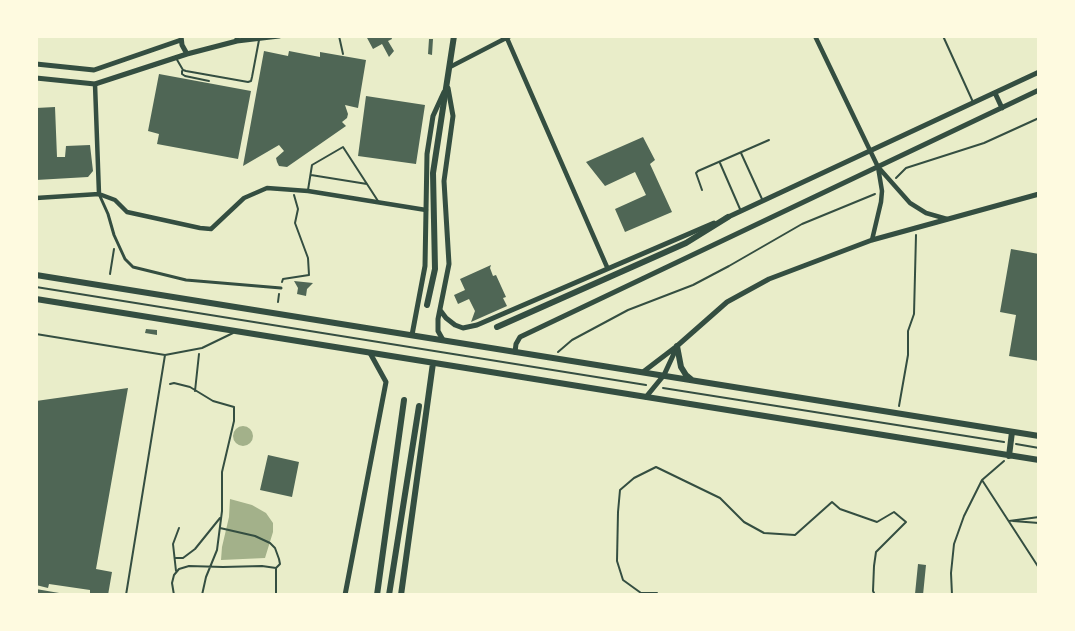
<!DOCTYPE html>
<style>
body{margin:0}
#map{position:relative;width:1075px;height:631px;overflow:hidden;background:#e9edc9;font-family:Rubik,sans-serif}
canvas{display:block}
.frame{position:absolute;inset:0;border:38px solid #fefae0;pointer-events:none}
</style>
<div id="map">
<canvas width="1075" height="631"></canvas>
<div class="frame"></div>
</div>
<script>
const ctx = document.querySelector('canvas').getContext('2d');
ctx.lineJoin = 'round';
function fill(path, color) { ctx.fillStyle = color; ctx.fill(path, 'evenodd'); }
const toPath = rows => new Path2D(rows.map(r => 'M' + r).join(''));
function trace(path, color, width, dash) { ctx.strokeStyle = color; ctx.lineWidth = width; ctx.lineCap = dash ? 'butt' : 'round'; ctx.setLineDash(dash || []); ctx.stroke(path); }
fill(toPath([
 '233 436a10 10 0 1 1 20 0a10 10 0 1 1-20 0Z',
 [230,499,252,505,266,513,273,523,273,532,265,558,221,560,222,547,229,517]
]), '#a3b18a');
fill(toPath([
 [366,36,391,36,392,39,388,41,394,51,389,57,382,44,373,49],
 [429,39,433,39,432,55,428,54],
 [264,51,288,56,289,51,320,57,320,52,366,60,358,108,345,105,348,114,347,118,342,122,346,126,287,167,279,166,277,162,276,158,284,151,279,145,243,166],
 [159,74,251,91,238,159,157,144,159,134,148,131],
 [366,96,425,105,416,164,358,156],
 [55,107,57,157,65,157,66,146,90,145,93,171,88,177,36,180,36,108],
 [643,137,655,160,650,164,672,212,625,232,615,209,646,195,635,172,605,186,586,162],
 [1011,249,1039,254,1039,361,1009,356,1016,315,1000,312],
 [491,265,490,268,493,276,496,275,506,297,503,298,507,306,471,322,475,311,469,299,458,304,454,295,465,290,460,279],
 [294,281,313,283,307,289,306,296,297,294,298,288],
 [146,329,157,330,157,335,145,333],
 [128,388,96,569,112,572,108,595,90,595,90,590,49,584,48,588,36,585,36,401],
 [268,455,299,462,292,497,260,490],
 [918,564,926,565,923,595,915,594],
 [36,589,65,594,65,595,36,595]
]), '#4f6655');
trace(toPath([
 [896,178,906,168,984,143,1039,118],
 [110,274,114,249],
 [282,282,283,279,309,275,308,258,295,223,298,209,294,195],
 [36,287,646,385],
 [278,302,279,294],
 [558,352,572,340,628,310,693,285,729,266,802,224,875,194],
 [170,384,174,383,190,387,213,401,234,407,234,421,222,472,222,511,217,550,206,577,202,595],
 [663,388,1004,442],
 [195,391,199,354],
 [899,406,908,355,908,331,914,314,916,235],
 [1016,444,1039,448],
 [982,480,1039,568],
 [1009,521,1039,517],
 [1013,521,1039,523],
 [220,528,255,536,270,543,275,548,279,559,280,564,276,568],
 [176,558,183,558,195,549,220,518],
 [176,571,173,544,179,528],
 [174,595,172,583,174,575,179,569,189,566,223,567,262,566,276,568,276,595],
 [658,595,657,593,641,593,623,580,617,561,618,512,620,490,634,478,656,467,720,498,744,522,764,533,795,535,832,502,840,509,877,522,894,512,906,522,876,552,874,566,873,591,875,595],
 [952,595,951,573,954,544,964,516,982,480,1004,461]
]), '#344e41', 2);
trace(toPath([
 [339,36,343,54],
 [943,36,973,102],
 [176,58,183,70,186,71,248,82,251,81,252,77,259,40],
 [182,71,182,74,185,76,209,81],
 [741,153,762,199],
 [720,163,740,209],
 [311,175,367,184],
 [308,190,312,165,343,147,378,201],
 [702,190,696,173,698,171,769,140],
 [36,334,165,355,202,348,233,333],
 [126,595,165,355]
]), '#344e41', 2);
trace(toPath([
 [99,194,108,214,114,235,125,259,133,267,186,280,281,288]
]), '#344e41', 3);
trace(toPath([
 [506,36,607,267],
 [815,36,878,167,882,191,881,202,872,240],
 [450,67,510,36],
 [95,84,99,194],
 [879,168,910,203,926,213,947,219],
 [36,198,99,194,115,200,127,212,200,228,211,229,244,198,267,188,308,191,426,210]
]), '#344e41', 4.5);
trace(toPath([
 [181,36,182,45,187,54,237,41,237,36],
 [237,41,279,36],
 [36,64,94,70,181,40],
 [36,78,95,84,187,54],
 [995,93,1002,108],
 [726,218,1039,72],
 [440,310,446,318,455,325,463,328,477,325,714,223],
 [412,335,425,266,427,154,433,116,444,92],
 [443,340,438,331,438,319,449,264,444,181,453,116,448,88],
 [515,352,516,344,520,337,1039,90],
 [643,372,677,346,727,302,769,279,872,240,1039,194],
 [646,397,664,375,677,347],
 [345,595,386,382,370,353]
]), '#344e41', 5);
trace(toPath([
 [36,275,1039,436],
 [36,299,1039,460],
 [427,305,435,269,433,173,454,36],
 [497,327,686,243,728,217],
 [677,346,681,367,686,375,692,380],
 [1009,456,1012,432],
 [377,595,404,400],
 [389,595,419,406],
 [401,595,433,363]
]), '#344e41', 6);
</script>
